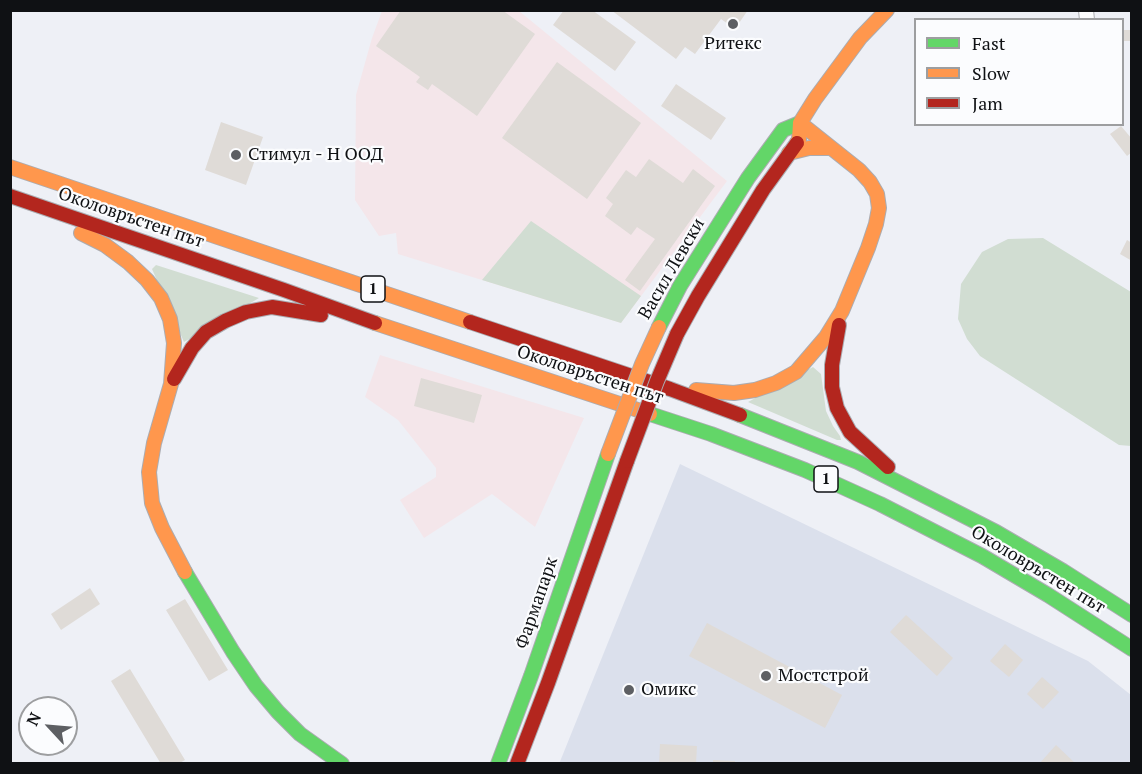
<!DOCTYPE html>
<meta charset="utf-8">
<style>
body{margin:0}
#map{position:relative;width:1142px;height:774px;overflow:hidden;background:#eef0f6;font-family:"PT Serif",serif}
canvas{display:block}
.frame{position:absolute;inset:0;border:12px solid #0f1114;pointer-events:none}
.legend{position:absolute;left:914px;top:18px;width:210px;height:108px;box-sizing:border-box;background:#fbfcfe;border:2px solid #9d9ea0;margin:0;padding:8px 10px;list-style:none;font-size:18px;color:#0f1114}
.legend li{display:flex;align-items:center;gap:12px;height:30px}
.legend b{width:30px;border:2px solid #9d9ea0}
.north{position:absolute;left:18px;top:696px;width:60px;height:60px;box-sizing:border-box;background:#fbfcfe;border:2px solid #9d9ea0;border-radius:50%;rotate:296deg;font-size:16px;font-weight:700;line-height:24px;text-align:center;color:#0f1114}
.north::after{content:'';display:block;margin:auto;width:21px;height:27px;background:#5d5f63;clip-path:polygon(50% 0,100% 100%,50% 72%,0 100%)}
</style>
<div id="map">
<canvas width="1142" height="774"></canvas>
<div class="frame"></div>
<ul class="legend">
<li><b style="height:8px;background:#63d668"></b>Fast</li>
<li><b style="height:8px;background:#ff974d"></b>Slow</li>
<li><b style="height:8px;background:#b3261e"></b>Jam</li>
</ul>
<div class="north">N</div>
</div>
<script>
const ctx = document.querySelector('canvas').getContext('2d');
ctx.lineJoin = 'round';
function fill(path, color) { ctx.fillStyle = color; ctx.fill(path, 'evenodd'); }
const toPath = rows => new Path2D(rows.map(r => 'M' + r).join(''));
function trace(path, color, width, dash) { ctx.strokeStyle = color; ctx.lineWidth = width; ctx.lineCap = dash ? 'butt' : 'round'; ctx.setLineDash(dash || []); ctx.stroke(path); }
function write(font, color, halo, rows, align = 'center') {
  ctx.font = font + ' "PT Serif",serif'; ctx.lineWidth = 4.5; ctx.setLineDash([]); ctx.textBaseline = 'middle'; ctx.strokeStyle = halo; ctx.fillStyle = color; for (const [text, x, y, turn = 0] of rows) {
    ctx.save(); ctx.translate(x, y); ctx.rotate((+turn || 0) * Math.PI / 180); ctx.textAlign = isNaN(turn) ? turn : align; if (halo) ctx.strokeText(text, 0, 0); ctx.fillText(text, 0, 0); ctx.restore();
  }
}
fill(toPath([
 [382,11,519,11,727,181,621,323,398,254,396,233,379,236,355,200,356,95,372,38],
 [380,355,584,418,535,527,492,494,424,538,400,500,436,477,436,468,398,420,365,397]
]), '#f4e6ea');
fill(toPath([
 [680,464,1088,661,1131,695,1131,763,559,764]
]), '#dbe0ec');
fill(toPath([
 [531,221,641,296,621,323,482,280],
 [1043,238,1131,292,1131,446,1119,445,980,356,967,339,958,319,961,284,982,252,1008,239],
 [156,265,259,298,184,342,152,269],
 [813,367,821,374,826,411,833,426,840,436,841,440,837,440,748,402]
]), '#d1ddd2');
fill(toPath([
 [401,10,502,10,535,34,477,116,432,84,428,90,416,82,420,77,376,46],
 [564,10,592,10,636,42,615,71,553,25],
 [611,10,748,10,735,29,721,19,695,54,685,47,676,59],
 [1122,30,1132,30,1132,41,1122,41],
 [557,62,641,123,587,199,502,138],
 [676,84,726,118,711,140,661,106],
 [221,122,263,137,246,185,205,170],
 [1121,126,1132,139,1132,152,1127,156,1110,134],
 [649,159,683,183,693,169,715,186,640,291,625,280,655,239,637,227,631,235,605,216,613,204,606,198,626,170,636,177],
 [1127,240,1132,243,1132,261,1120,254],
 [421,378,482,395,474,423,414,406],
 [90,588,100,604,61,630,51,614],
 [185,599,228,670,209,681,166,610],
 [906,615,953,658,937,676,890,632],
 [707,623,842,695,825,728,689,656],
 [1005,644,1023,660,1009,677,990,661],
 [130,669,185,760,178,764,161,764,111,681],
 [1042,677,1059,692,1043,709,1027,694],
 [660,744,697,746,696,764,659,764],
 [1056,745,1076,764,1039,764],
 [713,760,735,761,735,764,713,764]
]), '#dfdbd7');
const street = toPath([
 [1086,10,1087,20]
]);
const fast = toPath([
 [659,327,680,286,748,178,783,130,800,123],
 [650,414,711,434,805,470,880,504,982,556,1048,595,1132,649],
 [740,415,858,462,996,532,1063,571,1132,615],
 [185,572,233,652,256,686,278,712,300,734,342,764],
 [498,764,531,676,608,454]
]);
const slow = toPath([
 [797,143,799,140,800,123,815,99,860,38,887,10],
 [789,153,809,148,831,148],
 [10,167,470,322],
 [81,233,105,245,128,262,147,280,161,298,170,319,174,343,171,384,154,443,149,472,152,503,162,528,185,572],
 [375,323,650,414],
 [696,390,734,393,755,390,776,383,796,372,826,337,842,311,868,248,876,224,879,208,877,194,870,182,859,170,800,123]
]);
const jam = toPath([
 [10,196,284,290,375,323],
 [470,322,670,389,740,415],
 [839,325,832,365,832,387,837,408,850,432,888,467],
 [677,334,698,296,763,190,797,143],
 [174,379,192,348,206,332,225,321,246,312,272,307,321,315],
 [517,764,548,683,627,461]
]);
trace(street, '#abacb1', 16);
trace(fast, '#abacb1', 16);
trace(slow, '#abacb1', 16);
trace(jam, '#abacb1', 16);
trace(street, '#fcfdfe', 14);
trace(fast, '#63d668', 14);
trace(slow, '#ff974d', 14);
trace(jam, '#b3261e', 14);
const slowBridge = toPath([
 [608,454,642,364,659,327]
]);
const jamBridge = toPath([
 [627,461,657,381,677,334]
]);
trace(slowBridge, '#abacb1', 16, []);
trace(jamBridge, '#abacb1', 16, []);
trace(slowBridge, '#ff974d', 14);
trace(jamBridge, '#b3261e', 14);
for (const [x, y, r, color] of [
 [733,24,6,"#5d5f63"],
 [236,155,6,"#5d5f63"],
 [766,676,6,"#5d5f63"],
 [629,690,6,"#5d5f63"]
]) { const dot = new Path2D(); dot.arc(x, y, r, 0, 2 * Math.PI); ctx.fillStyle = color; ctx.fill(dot); trace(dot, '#fbfcfe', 2); }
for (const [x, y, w] of [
 [373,289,24],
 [826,479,24]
]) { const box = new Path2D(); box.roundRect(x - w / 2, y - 13, w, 26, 4.5); ctx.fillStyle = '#fbfcfe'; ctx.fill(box); trace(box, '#0f1114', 1.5); }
write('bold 16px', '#0f1114', null, [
 ["1",373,289],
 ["1",826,479]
]);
write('18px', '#0f1114', '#fbfcfe', [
 ["Ритекс",733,44,"center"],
 ["Стимул - Н ООД",248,155],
 ["Мостстрой",778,676],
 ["Омикс",641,690]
], 'left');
write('18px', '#0f1114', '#fbfcfe', [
 ["Околовръстен път",131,218,19],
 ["Васил Левски",672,269,-60],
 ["Околовръстен път",590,375,18],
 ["Околовръстен път",1038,570,31],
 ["Фармапарк",537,603,-71]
]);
</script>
